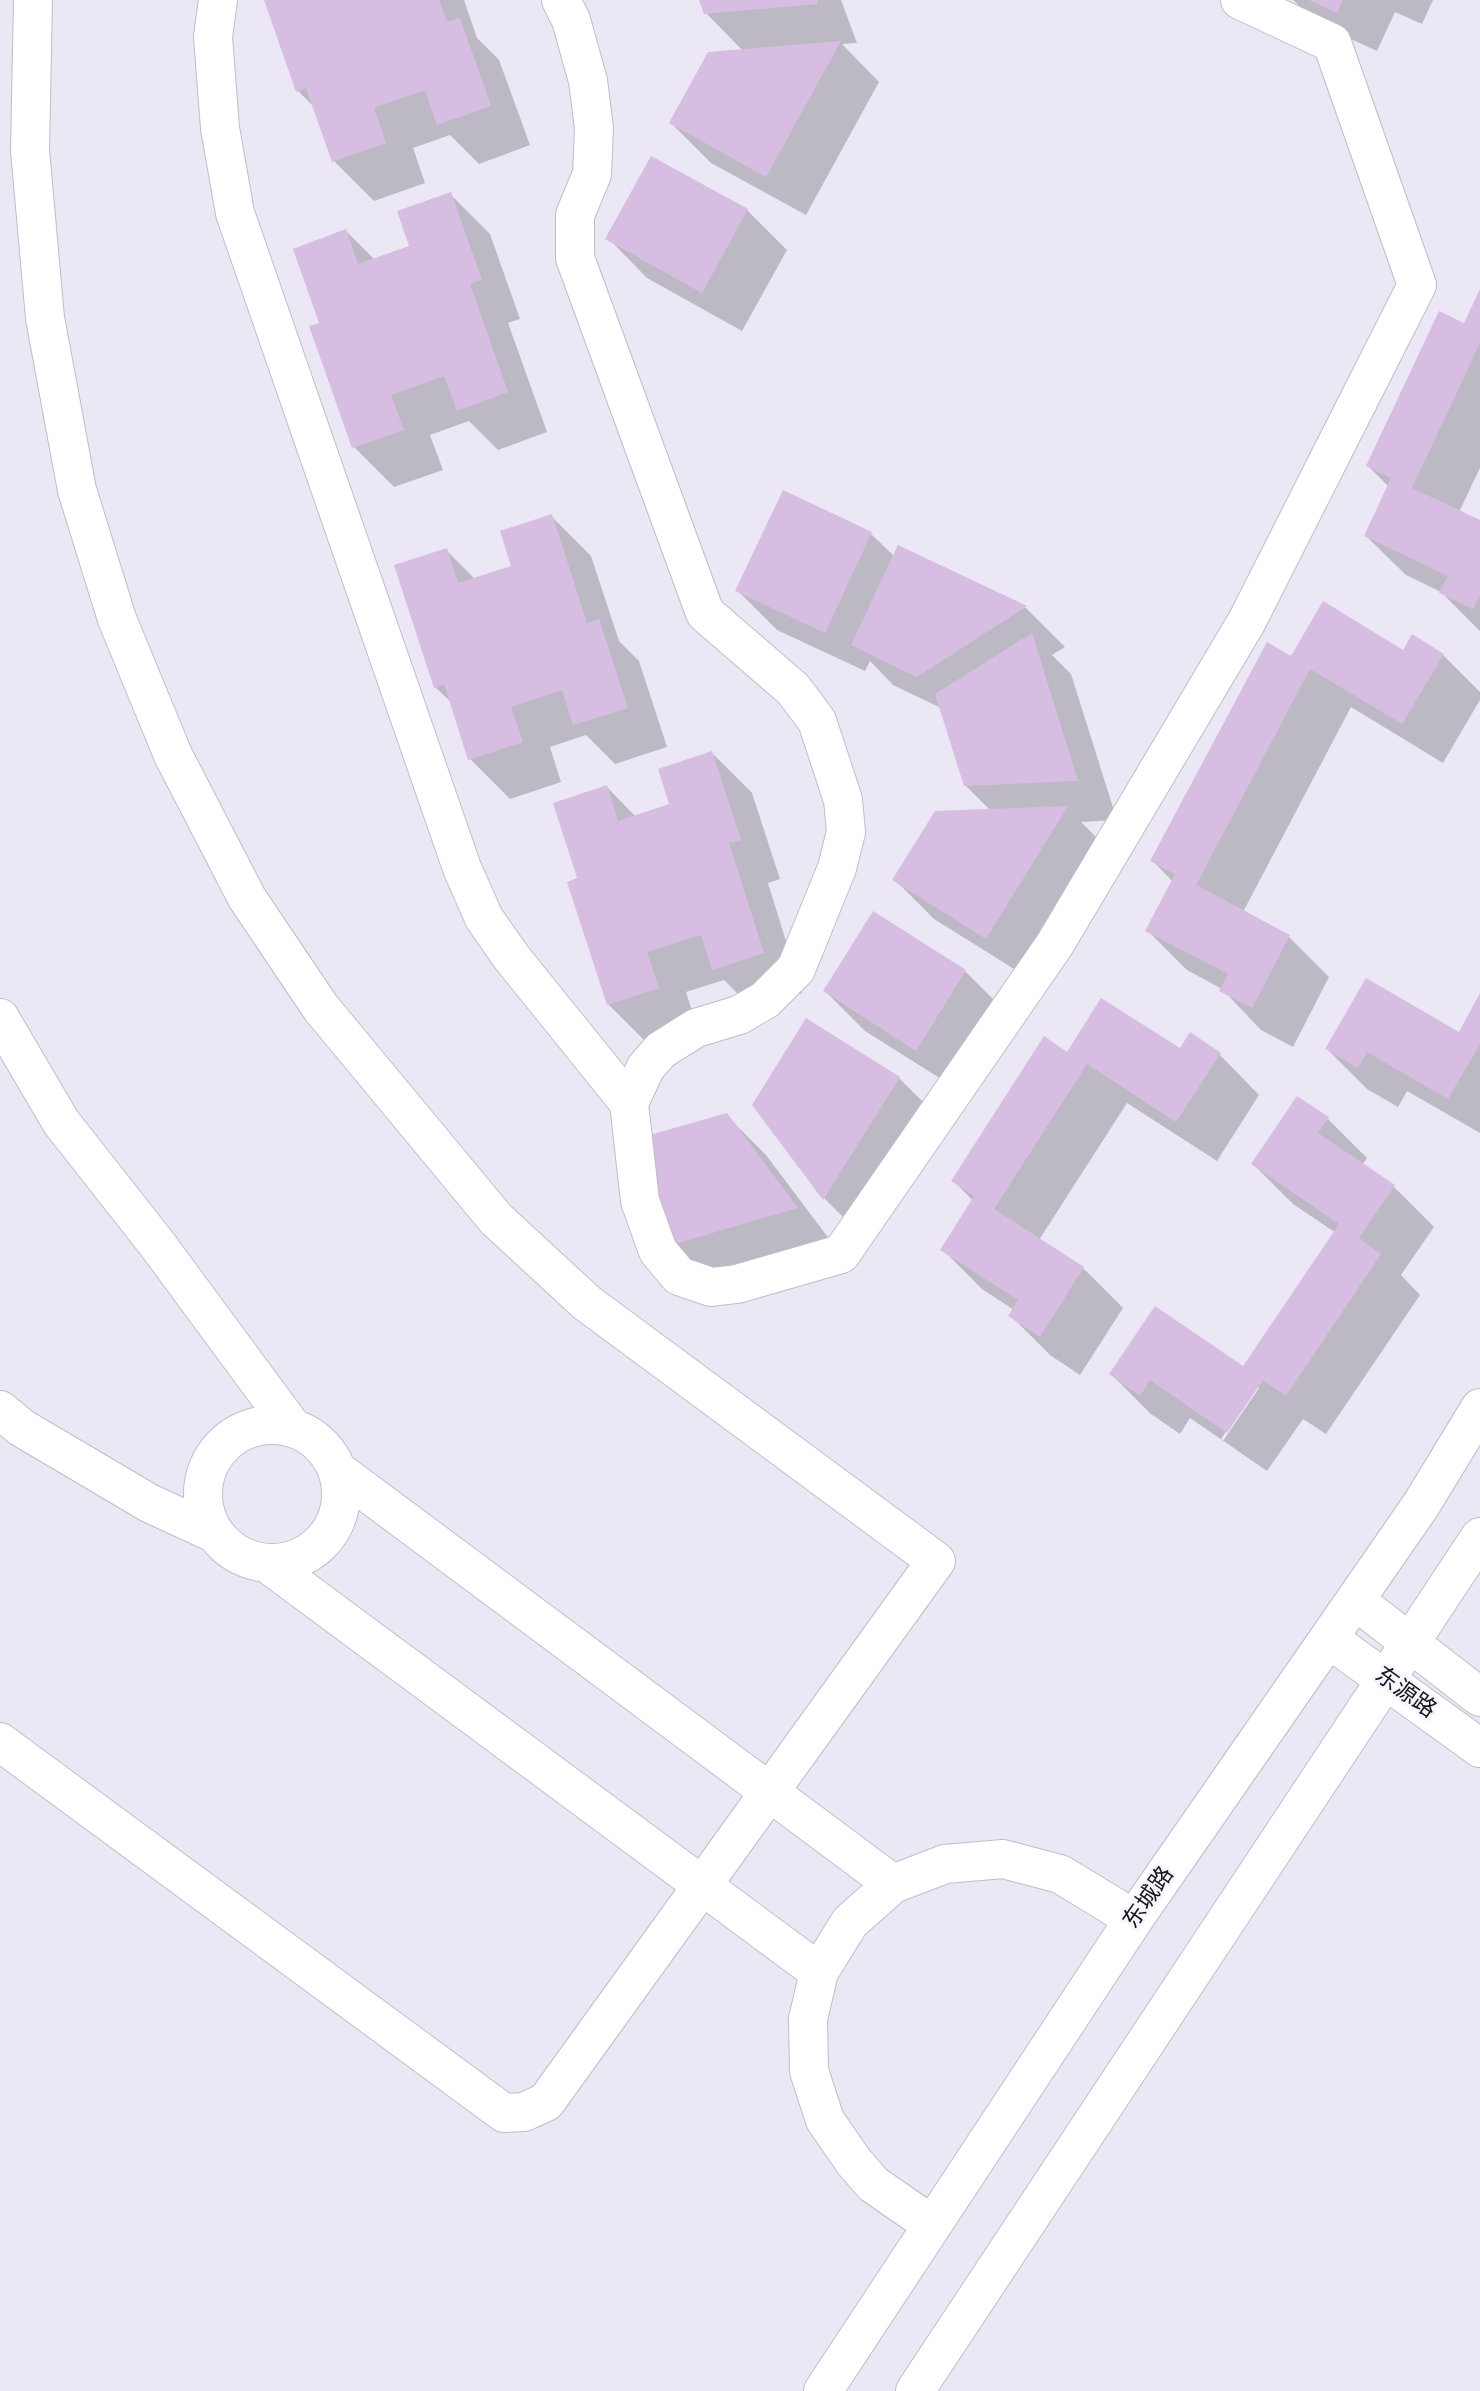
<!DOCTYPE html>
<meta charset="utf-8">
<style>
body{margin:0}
canvas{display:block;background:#ebe7f5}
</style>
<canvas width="1480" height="2391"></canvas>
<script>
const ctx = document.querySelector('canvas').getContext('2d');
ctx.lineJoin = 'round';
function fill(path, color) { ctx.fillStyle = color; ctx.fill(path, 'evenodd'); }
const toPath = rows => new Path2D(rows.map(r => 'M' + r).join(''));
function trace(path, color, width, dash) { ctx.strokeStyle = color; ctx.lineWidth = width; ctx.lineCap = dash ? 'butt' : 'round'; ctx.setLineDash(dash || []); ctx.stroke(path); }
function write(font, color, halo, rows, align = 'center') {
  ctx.font = font + ' "Archivo Narrow","Noto Sans SC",sans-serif'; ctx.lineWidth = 6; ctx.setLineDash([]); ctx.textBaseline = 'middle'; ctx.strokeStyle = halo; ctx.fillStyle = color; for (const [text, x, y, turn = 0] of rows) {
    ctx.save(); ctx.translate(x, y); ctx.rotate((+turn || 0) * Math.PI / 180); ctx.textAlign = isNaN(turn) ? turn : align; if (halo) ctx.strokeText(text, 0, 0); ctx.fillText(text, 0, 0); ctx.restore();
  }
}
fill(toPath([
 [266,0,464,0,477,38,499,60,530,145,479,164,450,135,413,148,425,183,374,201,334,161,315,108,298,91],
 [701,0,841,0,857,43,842,44,879,82,806,215,711,163,671,123,743,51,706,13],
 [1293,0,1433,0,1422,24,1395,12,1377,51,1318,24],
 [450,194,490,234,520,319,508,323,547,432,498,450,469,421,430,435,443,470,394,487,354,447,321,324,346,231,375,260,412,247],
 [747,210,787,250,742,331,647,278,608,238],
 [1480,293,1480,468,1459,512,1480,522,1480,631,1441,592,1406,575,1366,536,1389,487,1368,466,1465,325],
 [551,516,591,556,619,641,639,661,667,747,615,764,586,735,550,747,561,782,510,799,470,759,452,703,435,687,446,550,475,579,513,567],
 [871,534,895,557,899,547,1026,608,1065,647,1052,655,1071,674,1117,820,1081,822,1107,848,1027,977,934,919,894,879,991,811,965,785,941,708,893,685,870,661,865,671,777,630,737,590],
 [1403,652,1443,655,1480,692,1480,700,1443,763,1351,707,1243,912,1289,937,1329,977,1293,1047,1261,1030,1222,989,1187,970,1147,930,1173,882,1153,861,1291,659],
 [712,753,752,793,780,879,768,883,802,993,753,1009,724,980,686,992,697,1027,648,1044,608,1004,579,879,607,787,636,817,671,805],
 [873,913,965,971,1005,1011,957,1089,865,1031,825,991],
 [1480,997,1480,1133,1407,1091,1398,1107,1367,1089,1327,1049,1459,1034],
 [1180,1051,1220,1055,1259,1095,1217,1161,1127,1103,1039,1240,1083,1268,1123,1308,1080,1375,1050,1355,1011,1316,1014,1310,982,1289,942,1249,973,1201,954,1181,1068,1054],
 [899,1078,939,1118,864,1238,825,1199,754,1105],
 [726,1115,766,1155,836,1248,712,1284,672,1244],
 [1328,1119,1367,1158,1362,1165,1394,1187,1434,1227,1401,1275,1420,1295,1326,1434,1303,1419,1267,1471,1190,1418,1180,1434,1151,1414,1111,1374,1244,1369,1336,1233,1293,1204,1253,1164],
 [1257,1386,1259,1388,1223,1441,1221,1439]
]), '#0003');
fill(toPath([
 [264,0,439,0,447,22,460,18,491,106,437,125,425,90,374,108,386,143,332,162,306,88,296,92],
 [699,0,817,0,818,4,704,14],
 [1309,0,1343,0,1337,13],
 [841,41,766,177,669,123,708,52],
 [651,156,748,209,702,293,605,239],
 [451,192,482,280,470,284,508,392,457,411,444,376,391,395,404,430,352,448,309,326,319,323,293,249,346,229,358,264,409,246,397,211],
 [1480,289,1480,343,1412,488,1480,520,1480,595,1473,609,1439,593,1448,576,1364,536,1391,478,1366,466,1439,311,1464,323],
 [783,490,872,532,825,633,735,591],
 [552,514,587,623,599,619,628,708,573,725,562,690,511,707,523,742,468,760,444,684,434,688,394,565,447,548,458,583,511,566,500,531],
 [898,545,1027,606,917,677,851,645],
 [1323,601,1403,650,1412,634,1444,654,1402,724,1310,669,1196,885,1290,935,1252,1008,1219,991,1228,974,1145,931,1175,874,1150,861,1267,642,1291,656],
 [1032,633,1078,781,964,786,935,694],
 [712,751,741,840,729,843,764,953,712,970,701,935,647,952,659,988,607,1005,567,882,577,878,553,803,607,785,618,821,669,804,658,769],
 [1068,806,986,939,892,880,935,811],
 [873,911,966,970,916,1051,823,991],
 [1366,978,1459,1032,1480,993,1480,1044,1448,1099,1367,1052,1358,1068,1325,1049],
 [1101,998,1180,1048,1190,1032,1221,1053,1176,1122,1087,1064,994,1209,1084,1267,1040,1337,1008,1316,1018,1300,940,1250,974,1196,951,1181,1044,1036,1067,1052],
 [806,1018,900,1077,823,1200,752,1105],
 [1297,1096,1329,1117,1318,1133,1395,1185,1359,1238,1381,1254,1286,1396,1263,1380,1227,1433,1150,1380,1140,1396,1109,1374,1155,1306,1243,1366,1339,1224,1251,1164],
 [727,1113,798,1208,671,1245,639,1138]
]), '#d7bde2');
const minor = toPath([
 [218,0,213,37,220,128,235,213,462,868,484,918,512,958,629,1103],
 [561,0,571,20,588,81,594,128,592,174,575,215,575,258,705,613,793,689,817,721,843,800,846,832,837,868,796,969,765,1000,739,1015,696,1028,661,1050,646,1067,629,1103,640,1201,658,1251,679,1276,711,1287,737,1284,841,1254,1055,944,1247,621,1417,285,1332,43,1240,0],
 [0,1018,61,1122,157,1244,292,1427],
 [0,1410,22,1428,149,1503,214,1533],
 '203 1494a69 69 0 1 1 138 0a69 69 0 1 1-138 0Z',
 [337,1470,893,1884],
 [268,1564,819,1972],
 [1356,1601,1480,1697],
 [1329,1639,1480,1748],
 [0,1742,504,2113,524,2112,546,2102,936,1561,587,1303,496,1219,321,1008,247,898,173,755,117,619,77,490,45,318,30,150,33,0],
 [932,2225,873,2184,854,2162,825,2120,809,2071,808,2019,819,1972,850,1922,893,1884,945,1864,1003,1859,1060,1874,1134,1919]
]);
const major = toPath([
 [823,2391,1134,1919,1421,1505,1480,1408],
 [915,2391,1480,1537]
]);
trace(minor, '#c0bdcb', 40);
trace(major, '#c0bdcb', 40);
trace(minor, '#fff', 38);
trace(major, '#fff', 38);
write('23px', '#18161b', '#f7f5fe', [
 ["东源路",1405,1693,36],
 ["东城路",1149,1898,-55]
]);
</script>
